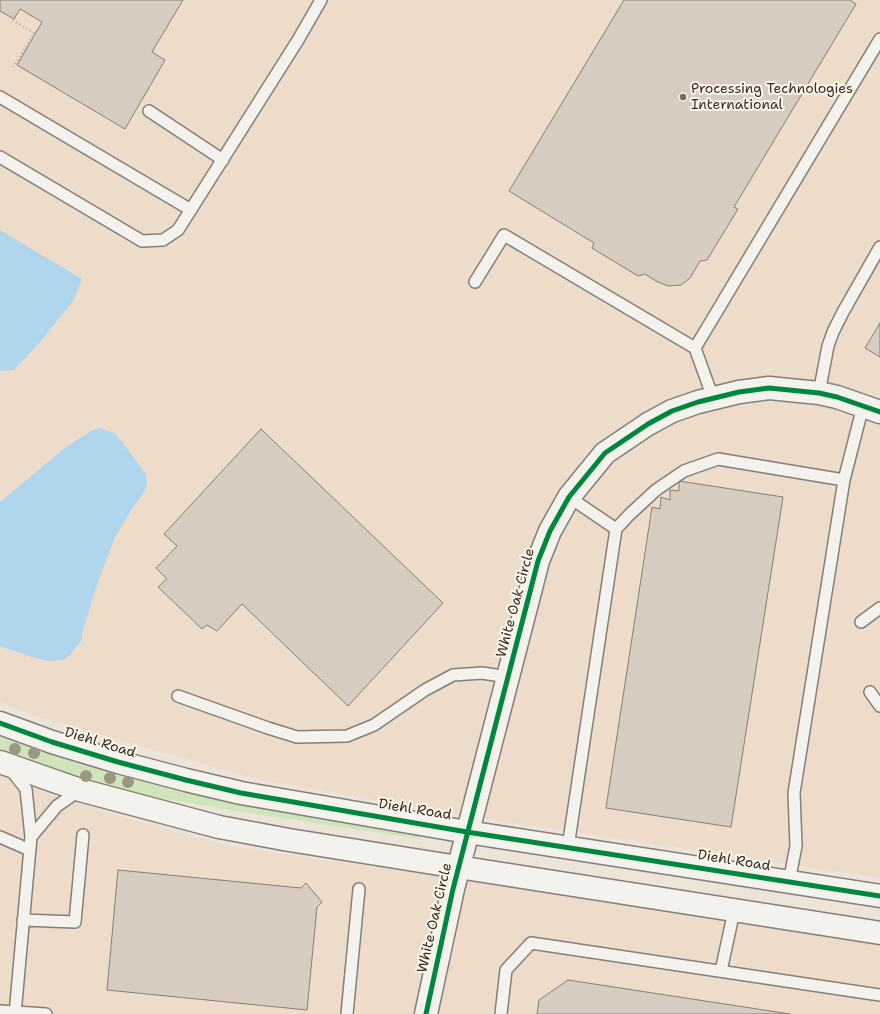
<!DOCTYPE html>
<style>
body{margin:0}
canvas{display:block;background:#ece3d9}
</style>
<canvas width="880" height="1014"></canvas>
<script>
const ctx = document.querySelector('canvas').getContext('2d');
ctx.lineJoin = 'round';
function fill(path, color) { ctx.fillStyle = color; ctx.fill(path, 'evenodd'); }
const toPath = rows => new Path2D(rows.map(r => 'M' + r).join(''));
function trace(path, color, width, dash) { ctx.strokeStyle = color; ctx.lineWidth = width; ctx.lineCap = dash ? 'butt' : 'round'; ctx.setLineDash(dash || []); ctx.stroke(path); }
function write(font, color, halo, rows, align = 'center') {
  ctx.font = font + ' "Shantell Sans",sans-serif'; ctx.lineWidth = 4; ctx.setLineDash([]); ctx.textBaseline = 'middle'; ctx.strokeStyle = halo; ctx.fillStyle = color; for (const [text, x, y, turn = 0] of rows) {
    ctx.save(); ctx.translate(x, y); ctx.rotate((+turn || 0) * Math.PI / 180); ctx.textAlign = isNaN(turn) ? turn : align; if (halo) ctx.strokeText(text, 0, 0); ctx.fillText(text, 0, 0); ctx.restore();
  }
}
fill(toPath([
 [0,0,880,0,880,878,447,813,252,778,30,714,0,702],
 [0,775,116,815,229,846,880,940,880,1014,0,1014]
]), '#eedcca');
fill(toPath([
 [0,734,158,783,235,803,401,831,420,836,421,839,242,812,150,796,69,775,0,751]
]), '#cfe4bb');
fill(toPath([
 [0,230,82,279,73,301,36,347,14,370,0,371],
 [100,428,114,433,122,442,146,474,147,482,145,491,132,509,115,537,97,585,82,634,82,640,70,655,63,660,51,661,35,658,0,646,0,502,66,447,91,431]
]), '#afd6ed');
const building = toPath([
 [0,0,183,0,152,52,165,60,125,129,17,65,42,22,20,9,14,19,0,11,0,0],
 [624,0,850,0,856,4,734,207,738,209,707,260,700,261,690,278,681,285,668,286,656,281,645,274,638,276,592,248,594,243,509,191,624,0],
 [880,323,880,357,865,348,880,323],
 [261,429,443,603,348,706,242,604,217,631,207,625,202,629,158,587,167,579,156,568,177,546,164,534,261,429],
 [679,481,783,497,731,827,606,808,652,507,660,509,661,497,670,500,670,490,679,491,679,481],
 [118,870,301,888,306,883,322,902,317,907,307,1010,107,990,118,870],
 [568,980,790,1014,537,1014,539,1000,568,980]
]);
fill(building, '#d8ccc0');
trace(building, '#867e77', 1);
const lane = toPath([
 [0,97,191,210],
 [149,111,223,160],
 [0,157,142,241,163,240,178,230,298,40,321,0],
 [475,282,504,235,695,348],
 [819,393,828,346,833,332,843,312,880,247],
 [713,398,695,348,880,39],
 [569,497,616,529],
 [861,622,880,608],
 [870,692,880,706],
 [178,696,268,728,297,737,347,736,374,725,425,690,453,675,482,673,508,677],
 [10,769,26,789,31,837,15,1014],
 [0,837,30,850],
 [31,837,57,806,80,790],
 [568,847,616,529,629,515,656,490,684,471,718,459,844,480],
 [789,882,796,846,794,793,844,480,863,406],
 [23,920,75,922,83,835],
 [721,971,734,911],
 [0,1011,46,1014],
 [347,1014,359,889],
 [501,1014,506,970,531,943,880,995]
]);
const street = toPath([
 [426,1014,453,889,538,561,550,531,569,497,605,453,648,424,672,411,698,402,739,392,769,388,819,393,837,397,880,412]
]);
const secondary = toPath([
 [0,723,52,742,118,762,186,780,241,793,467,832,880,896],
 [0,762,80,790,219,827,289,840,458,867,880,933]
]);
trace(lane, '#867e77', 14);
trace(street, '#867e77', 25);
trace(secondary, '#867e77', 25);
trace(toPath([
 [11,17,11,19,34,33,12,69]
]), '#b1ada9', 2.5, [1, 3]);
trace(lane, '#f4f2ed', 11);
trace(street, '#f4f2ed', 22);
trace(secondary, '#f4f2ed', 22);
trace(toPath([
 [0,723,52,742,118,762,186,780,241,793,467,832,880,896],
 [426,1014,453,889,538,561,550,531,569,497,605,453,648,424,672,411,698,402,739,392,769,388,819,393,837,397,880,412]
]), '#00873e', 5);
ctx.fillStyle = '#9c9784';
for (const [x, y] of [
 [15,749],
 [34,753],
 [86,776],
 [110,778],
 [128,782]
]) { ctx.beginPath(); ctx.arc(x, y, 6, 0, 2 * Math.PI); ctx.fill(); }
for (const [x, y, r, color] of [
 [683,97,4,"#796b5f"]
]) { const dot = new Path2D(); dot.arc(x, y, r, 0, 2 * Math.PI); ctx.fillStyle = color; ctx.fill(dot); trace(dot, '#fbf7ec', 1.5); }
write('14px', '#3b2a1e', '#fbf7ec', [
 ["Processing Technologies",691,89],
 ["International",691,105]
], 'left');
write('14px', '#3b2a1e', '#fbf7ec', [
 ["White Oak Circle",516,603,-75],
 ["Diehl Road",100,743,17],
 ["Diehl Road",415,810,9],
 ["Diehl Road",734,861,9],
 ["White Oak Circle",435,918,-77]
]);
</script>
